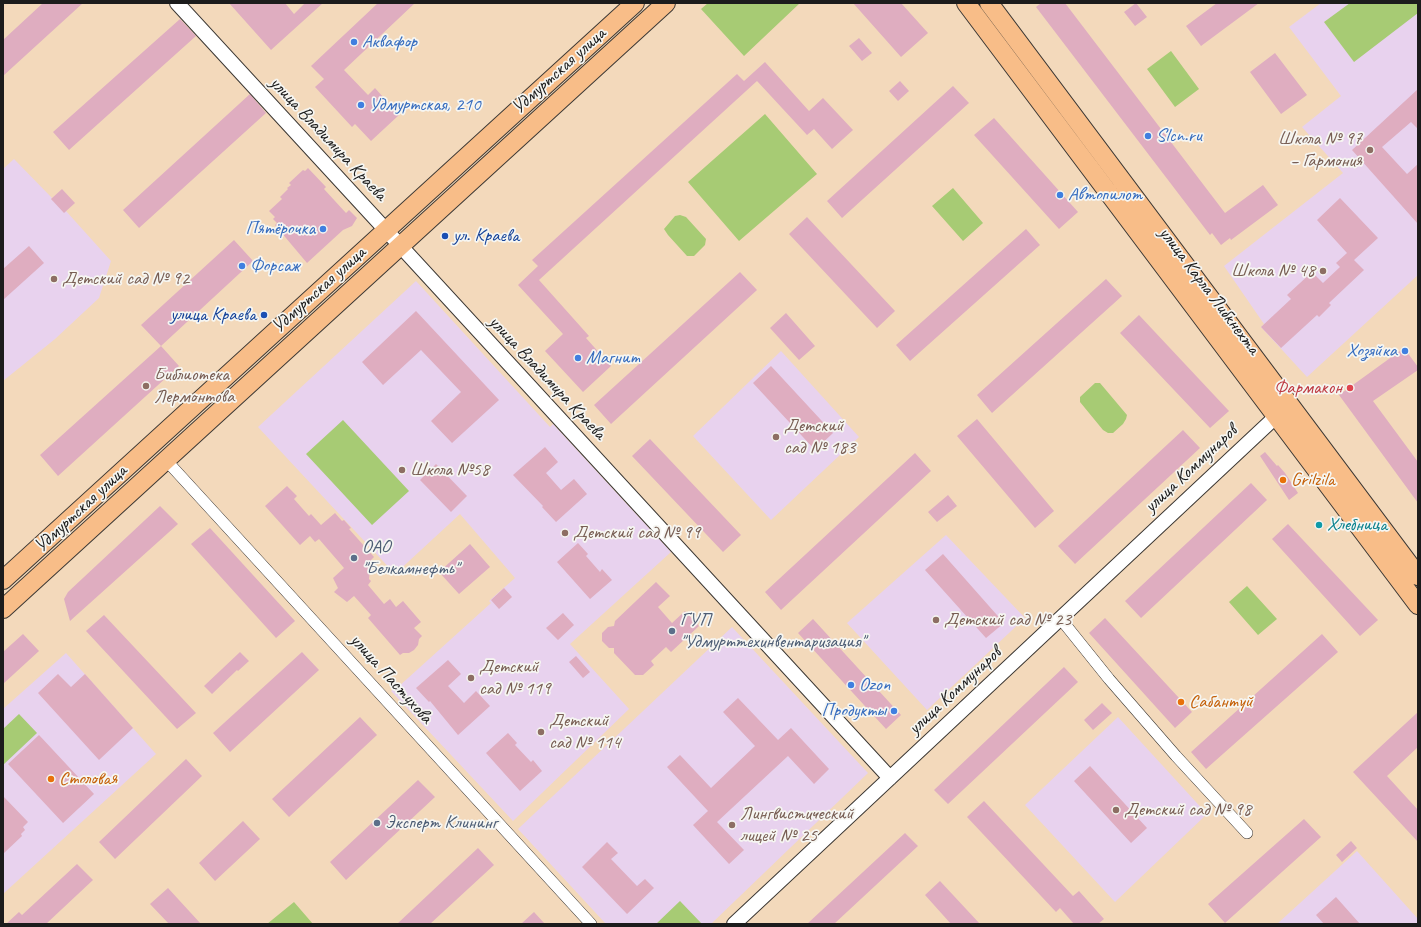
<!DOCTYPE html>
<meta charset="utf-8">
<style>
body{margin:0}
#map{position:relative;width:1421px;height:927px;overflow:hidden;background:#f3d9bb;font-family:Caveat,sans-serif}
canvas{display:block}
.frame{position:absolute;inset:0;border:4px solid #1c1c1c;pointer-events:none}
</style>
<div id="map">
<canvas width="1421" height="927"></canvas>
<div class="frame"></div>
</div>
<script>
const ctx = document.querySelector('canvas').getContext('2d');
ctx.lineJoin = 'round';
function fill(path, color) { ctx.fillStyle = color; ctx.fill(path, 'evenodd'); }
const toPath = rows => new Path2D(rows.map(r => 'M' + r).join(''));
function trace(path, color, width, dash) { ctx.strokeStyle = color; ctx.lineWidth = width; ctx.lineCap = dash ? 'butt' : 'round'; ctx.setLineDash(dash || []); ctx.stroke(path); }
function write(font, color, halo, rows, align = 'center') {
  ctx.font = font + ' Caveat,sans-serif'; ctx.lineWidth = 3.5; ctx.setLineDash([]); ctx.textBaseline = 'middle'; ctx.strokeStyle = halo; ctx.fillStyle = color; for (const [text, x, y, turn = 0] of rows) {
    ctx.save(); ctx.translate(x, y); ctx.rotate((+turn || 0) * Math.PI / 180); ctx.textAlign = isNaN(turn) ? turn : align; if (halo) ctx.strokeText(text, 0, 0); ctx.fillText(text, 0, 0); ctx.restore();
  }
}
fill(toPath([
 [1321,3,1418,3,1418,275,1307,377,1261,327,1264,324,1224,266,1343,173,1302,127,1341,96,1289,27],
 [14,159,52,198,51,199,66,211,111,261,99,298,55,339,3,381,3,169],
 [416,281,550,427,553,424,671,552,570,644,629,709,513,821,391,691,396,687,397,688,491,603,489,601,515,578,460,514,395,574,258,427],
 [781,351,859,437,771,520,693,436],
 [946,535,1025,618,927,710,847,623],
 [732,627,868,773,711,924,606,924,518,829],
 [66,653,156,754,3,894,3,709],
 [1118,717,1207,814,1115,902,1025,805],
 [1357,851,1418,919,1418,924,1277,924]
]), '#e8d2ee');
fill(toPath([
 [708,3,800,3,744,56,701,9],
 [1350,3,1418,3,1418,13,1354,62,1324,22],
 [1171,51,1199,89,1175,107,1147,69],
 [765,114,817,174,739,241,688,182],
 [953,188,983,223,963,241,932,206],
 [680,215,686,217,706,239,705,245,694,256,687,256,668,235,664,229,675,216],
 [1095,383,1100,383,1127,415,1126,419,1123,424,1113,433,1108,433,1103,430,1080,402,1080,397],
 [343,420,409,491,372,525,306,454],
 [1247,586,1277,619,1258,635,1229,602],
 [19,714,37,733,3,765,3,729],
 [680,901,702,924,656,924],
 [294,902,313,924,267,924]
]), '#a7cb74');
fill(toPath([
 [43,3,83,3,3,76,3,40],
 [229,3,285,3,294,14,305,3,323,3,271,50],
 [378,3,415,3,344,70,368,95,375,88,399,115,371,141,355,124,352,127,315,87,324,79,311,66],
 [853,3,901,3,928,33,901,57],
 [1041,3,1065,3,1225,213,1263,185,1278,205,1231,240,1230,238,1221,245,1212,233,1210,235,1036,7],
 [1136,3,1147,17,1135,26,1124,12],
 [1217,3,1259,3,1201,46,1186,26],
 [180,19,196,36,69,150,53,132],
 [859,38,872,53,862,61,849,46],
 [1275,53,1307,95,1281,114,1250,72],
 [765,62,809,111,823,98,853,130,832,149,814,129,807,135,757,81,539,280,589,336,586,338,611,366,583,392,545,351,563,334,518,285,538,266,532,260,737,74,744,81],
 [900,81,909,91,898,101,889,91],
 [953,86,969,103,842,218,827,201],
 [1418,89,1418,129,1411,122,1382,147,1407,174,1418,164,1418,224,1352,150],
 [250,94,266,113,139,228,123,210],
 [994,118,1078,212,1059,229,974,135],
 [308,168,326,187,324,189,346,213,349,210,357,218,352,226,343,230,307,263,275,225,277,223,273,219,275,217,269,211,282,199,280,197,288,189,287,188,291,185,289,183,303,170,305,171],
 [62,189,75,203,64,213,51,199],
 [1340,198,1378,238,1354,260,1364,270,1329,303,1331,305,1319,317,1317,315,1281,348,1261,327,1291,299,1287,295,1312,272,1323,283,1340,267,1336,263,1347,253,1317,220],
 [807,217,895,311,877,328,789,234],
 [1026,229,1040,245,910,361,896,345],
 [234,240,253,261,161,346,141,325],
 [29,246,44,263,3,300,3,269],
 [740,272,757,290,611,424,594,405],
 [1106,279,1122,296,992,413,977,395],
 [416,311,499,400,452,443,431,421,461,392,421,350,383,385,362,362],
 [786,313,815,346,799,360,770,328],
 [1139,315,1229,411,1210,428,1120,333],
 [161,346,179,366,58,476,40,455],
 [1404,348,1418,367,1418,370,1373,401,1418,462,1418,503,1339,395],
 [771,366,833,433,815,450,753,383],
 [977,419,1054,511,1035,528,957,436],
 [1183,430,1200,448,1075,564,1058,546],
 [650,439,741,535,723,552,632,456],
 [545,447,558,462,546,473,561,490,574,479,587,494,556,522,542,507,543,506,513,475],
 [1265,452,1277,466,1278,465,1285,473,1298,493,1289,500,1260,456],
 [915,453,931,471,781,610,765,592],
 [436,464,467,496,451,512,420,480],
 [1251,483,1267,500,1141,618,1125,601],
 [287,486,297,496,294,499,309,516,311,514,321,525,335,513,342,521,344,520,351,528,349,529,374,557,371,560,369,579,371,581,368,585,384,604,390,599,396,607,403,601,421,622,414,628,422,636,419,639,418,645,414,650,409,653,403,653,400,655,368,618,371,615,354,596,347,602,334,592,338,588,333,578,344,568,319,539,315,542,310,536,300,545,265,506],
 [948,495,957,506,937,522,928,512],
 [160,506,178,524,70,621,64,599,68,592],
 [1288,524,1378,620,1360,636,1272,539],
 [210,528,295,621,276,638,191,544],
 [578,543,588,554,586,556,600,572,602,569,612,580,590,599,557,562],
 [470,544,490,567,459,594,439,572],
 [943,554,1004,623,986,638,925,570],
 [656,582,670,596,658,607,672,623,685,611,699,626,671,652,666,647,651,661,654,665,643,675,635,675,614,653,614,648,609,648,602,641,602,633,608,627,614,626,615,621],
 [504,588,512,597,499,609,491,600],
 [563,613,574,625,558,640,546,628],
 [104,615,196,713,177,729,86,631],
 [1105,618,1192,712,1175,728,1089,633],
 [813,619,901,715,886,729,798,633],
 [23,634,39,651,3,684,3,652],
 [1322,634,1338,652,1206,769,1191,752],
 [240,652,249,661,238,671,237,670,212,694,204,686],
 [302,652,319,670,230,752,213,733],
 [576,656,590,672,583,678,569,662],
 [448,660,461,674,448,686,464,703,476,691,490,706,458,735,430,701,429,702,416,688],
 [1064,667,1078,682,948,804,934,790],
 [58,674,71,687,85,674,133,728,99,760,38,693],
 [738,698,778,740,791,728,829,769,814,784,788,756,717,822,744,850,729,864,693,825,708,811,667,767,680,755,711,788,755,746,723,712],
 [1102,703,1112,713,1093,730,1084,720],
 [1418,712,1418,747,1387,776,1418,810,1418,842,1353,772],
 [360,717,377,735,289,817,272,799],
 [508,733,517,743,515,745,531,762,533,760,542,771,520,791,486,753],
 [39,735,94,794,63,823,8,764],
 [186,759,202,776,115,859,99,842],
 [1090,766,1147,828,1131,843,1074,781],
 [418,780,435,797,346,880,330,862],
 [3,796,28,822,23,827,25,830,21,834,22,836,3,854],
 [984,801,1073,896,1079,891,1104,919,1098,924,1074,924,1060,908,1056,912,967,817],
 [1304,819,1321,837,1225,923,1208,904],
 [243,821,260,839,215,881,199,863],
 [905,833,918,846,834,924,807,924],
 [1351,841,1357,848,1342,862,1336,855],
 [607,842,618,853,611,859,637,886,645,879,654,888,627,914,582,867],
 [478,848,494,865,430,924,397,924],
 [77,864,93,880,46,924,6,924,19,912,22,915],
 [940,881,980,924,951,924,925,895],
 [168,888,201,924,169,924,150,904],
 [1336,897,1360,924,1324,924,1316,915],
 [534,912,545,924,521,924]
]), '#dfadc0');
const minor = toPath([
 [165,459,591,924],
 [1060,618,1109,679,1176,756,1247,833]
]);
const tertiary = toPath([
 [177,3,890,778],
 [734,924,1284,409]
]);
const primary = toPath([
 [966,3,1418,605],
 [989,3,1418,576],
 [3,580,635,3],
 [3,609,666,3]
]);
trace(minor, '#3c3834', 12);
trace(tertiary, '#3c3834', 16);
trace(primary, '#3c3834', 20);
trace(minor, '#fff', 11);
trace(tertiary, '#fff', 14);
trace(primary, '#f8bd88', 18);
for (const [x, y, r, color] of [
 [354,42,4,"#3f7fe0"],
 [361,105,4,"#3f7fe0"],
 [1148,136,4,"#3f7fe0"],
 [1370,150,4,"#8d6e63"],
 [1060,195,4,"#3f7fe0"],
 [323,229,4,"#3f7fe0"],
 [445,236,4,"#1a4fb4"],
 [242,266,4,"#3f7fe0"],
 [1323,271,4,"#8d6e63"],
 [54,279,4,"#8d6e63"],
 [264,315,4,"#1a4fb4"],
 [1405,351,4,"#3f7fe0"],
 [578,358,4,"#3f7fe0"],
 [146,386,4,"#8d6e63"],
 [1350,388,4,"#e0444e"],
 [776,437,4,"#8d6e63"],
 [402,470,4,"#8d6e63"],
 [1283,480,4,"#e8710a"],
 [1319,525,4,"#0f9aa8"],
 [565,533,4,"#8d6e63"],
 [354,558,4,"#5c6f8a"],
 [936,620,4,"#8d6e63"],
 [672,631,4,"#5c6f8a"],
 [471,678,4,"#8d6e63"],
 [851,685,4,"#3f7fe0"],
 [1181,702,4,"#e8710a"],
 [894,711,4,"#3f7fe0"],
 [541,732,4,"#8d6e63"],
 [51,779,4,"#e8710a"],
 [1116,810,4,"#8d6e63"],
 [377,823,4,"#5c6f8a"],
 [732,825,4,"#8d6e63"]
]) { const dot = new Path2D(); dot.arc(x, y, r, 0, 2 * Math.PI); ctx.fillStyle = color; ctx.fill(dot); trace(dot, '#f6f6f2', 1.5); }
write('19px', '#366cbe', '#f6f6f2', [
 ["Аквафор",362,42],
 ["Удмуртская, 210",369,105],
 ["Slcn.ru",1156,136],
 ["Автопилот",1068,195],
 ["Пятёрочка",315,229,"right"],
 ["Форсаж",250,266],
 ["Хозяйка",1397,351,"right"],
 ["Магнит",586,358],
 ["Ozon",859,685],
 ["Продукты",886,711,"right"]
], 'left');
write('19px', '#1c1c1c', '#f6f6f2', [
 ["Удмуртская улица",559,71,-42],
 ["улица Владимира Краева",328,139,47],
 ["Удмуртская улица",319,290,-42],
 ["улица Карла Либкнехта",1209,291,53],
 ["улица Владимира Краева",547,378,47],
 ["улица Коммунаров",1191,469,-43],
 ["Удмуртская улица",81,509,-43],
 ["улица Пастухова",391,679,48],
 ["улица Коммунаров",955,691,-43]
]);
write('19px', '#785e54', '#f6f6f2', [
 ["Школа № 97",1362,139,"right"],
 ["– Гармония",1362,161,"right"],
 ["Школа № 48",1315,271,"right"],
 ["Детский сад № 92",62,279],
 ["Библиотека",154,375],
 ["Лермонтова",154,397],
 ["Детский",784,426],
 ["сад № 183",784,448],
 ["Школа №58",410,470],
 ["Детский сад № 99",573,533],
 ["Детский сад № 23",944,620],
 ["Детский",479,667],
 ["сад № 119",479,689],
 ["Детский",549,721],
 ["сад № 114",549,743],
 ["Детский сад № 98",1124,810],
 ["Лингвистический",740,814],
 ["лицей № 25",740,836]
], 'left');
write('19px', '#164399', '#f6f6f2', [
 ["ул. Краева",453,236],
 ["улица Краева",256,315,"right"]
], 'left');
write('19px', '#be3a42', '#f6f6f2', [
 ["Фармакон",1342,388]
], 'right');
write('19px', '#c56008', '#f6f6f2', [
 ["Grilzila",1291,480],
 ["Сабантуй",1189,702],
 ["Столовая",59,779]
], 'left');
write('19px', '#0d838f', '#f6f6f2', [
 ["Хлебница",1327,525]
], 'left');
write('19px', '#4e5e75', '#f6f6f2', [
 ["ОАО",362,547],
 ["\"Белкамнефть\"",362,569],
 ["ГУП",680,620],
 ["\"Удмурттехинвентаризация\"",680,642],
 ["Эксперт Клининг",385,823]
], 'left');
</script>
